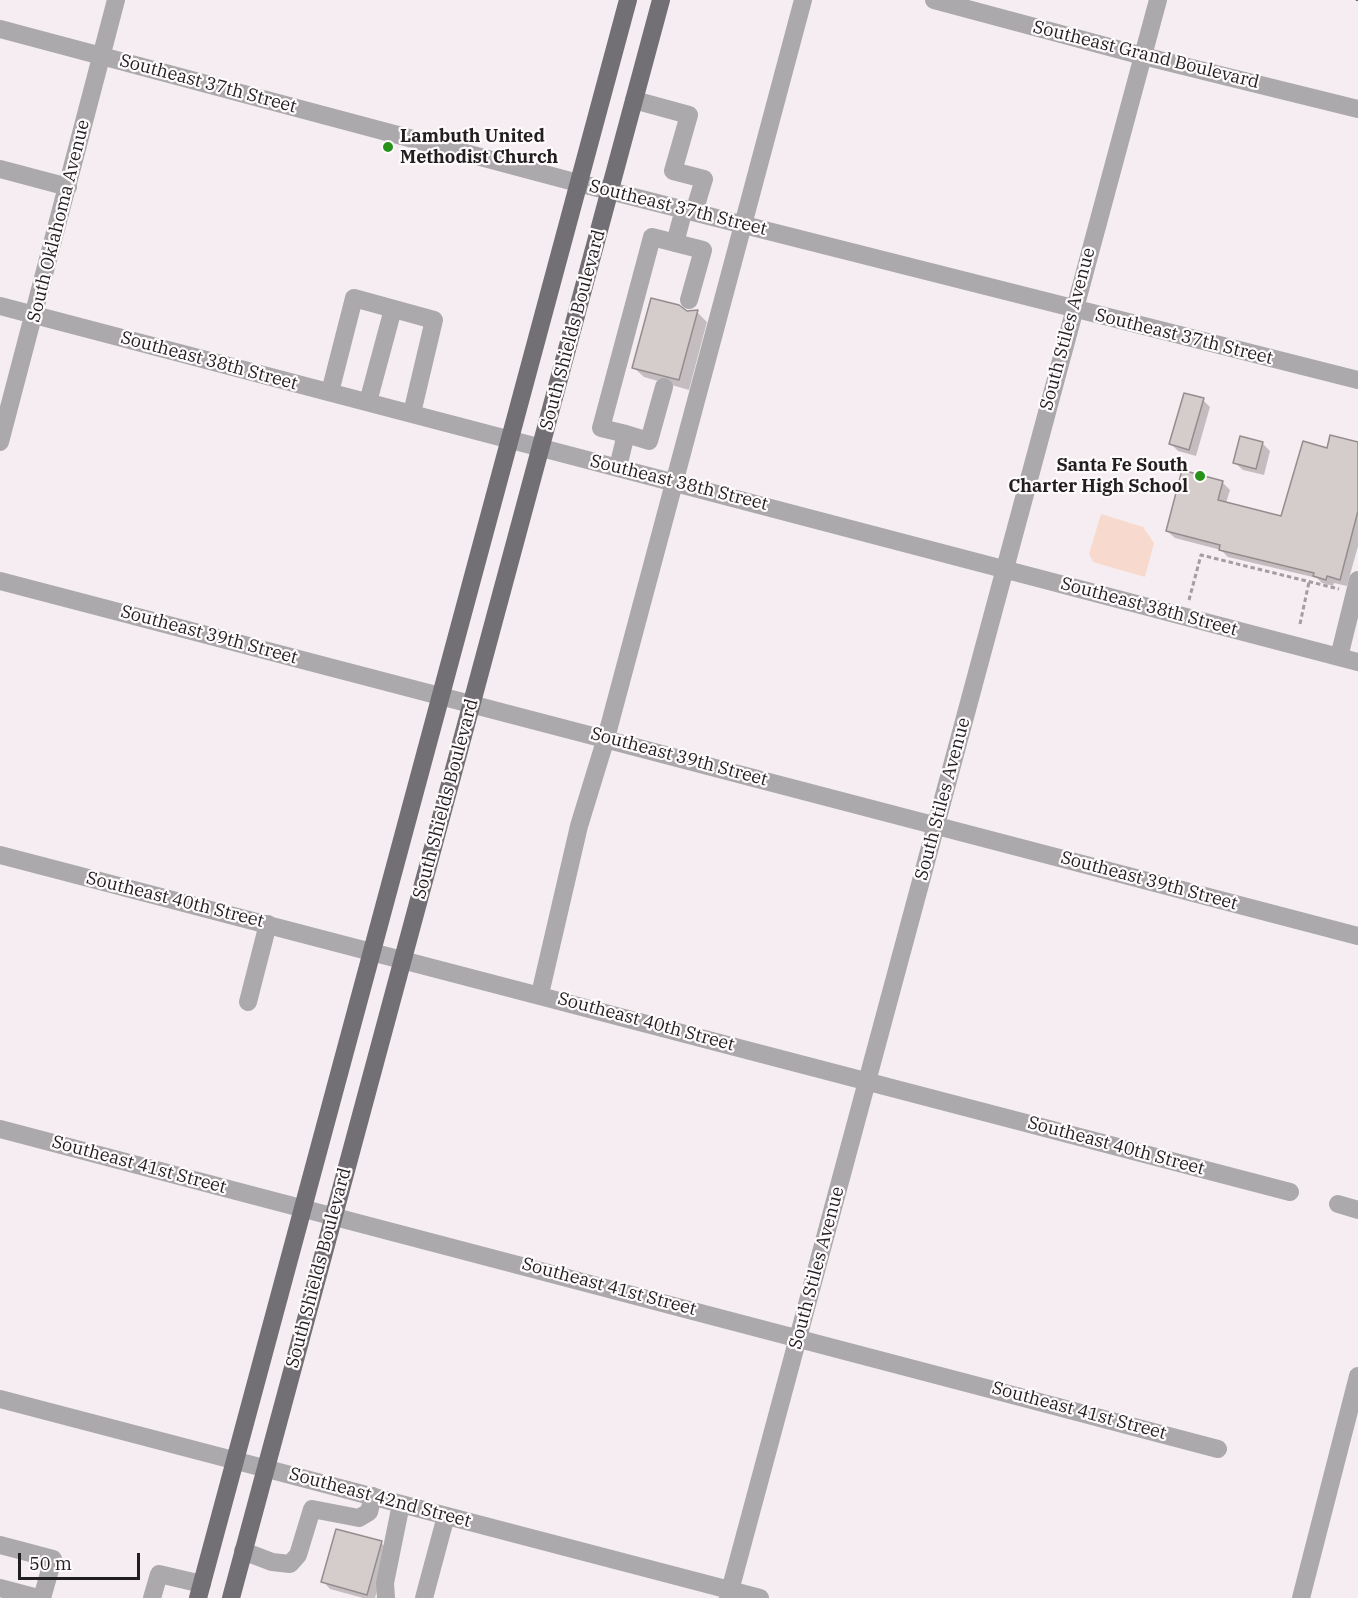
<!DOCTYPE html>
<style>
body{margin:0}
#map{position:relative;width:1358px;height:1598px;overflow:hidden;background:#f5edf1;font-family:"IBM Plex Serif",serif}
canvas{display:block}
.scale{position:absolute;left:18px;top:1553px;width:122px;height:27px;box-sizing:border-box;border:3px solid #211e1f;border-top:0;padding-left:8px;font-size:18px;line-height:21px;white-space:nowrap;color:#211e1f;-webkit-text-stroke:4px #fffbfd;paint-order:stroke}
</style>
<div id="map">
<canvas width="1358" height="1598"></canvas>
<div class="scale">50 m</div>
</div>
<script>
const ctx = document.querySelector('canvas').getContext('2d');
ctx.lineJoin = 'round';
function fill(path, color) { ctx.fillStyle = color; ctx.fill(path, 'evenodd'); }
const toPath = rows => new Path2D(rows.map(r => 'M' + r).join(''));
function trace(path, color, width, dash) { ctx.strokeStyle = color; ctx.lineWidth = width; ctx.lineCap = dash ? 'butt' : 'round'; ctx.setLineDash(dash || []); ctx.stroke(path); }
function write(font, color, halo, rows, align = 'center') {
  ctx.font = font + ' "IBM Plex Serif",serif'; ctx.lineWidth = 4.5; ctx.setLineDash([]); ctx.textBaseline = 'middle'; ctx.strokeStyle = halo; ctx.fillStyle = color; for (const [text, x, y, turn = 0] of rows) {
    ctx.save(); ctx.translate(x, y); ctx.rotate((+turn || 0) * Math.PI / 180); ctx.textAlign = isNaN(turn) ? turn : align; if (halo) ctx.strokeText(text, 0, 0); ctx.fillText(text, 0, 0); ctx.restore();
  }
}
fill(toPath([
 [1101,514,1143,527,1154,543,1145,577,1093,562,1089,554]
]), '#f7dacd');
fill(toPath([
 [697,312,707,322,689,390,644,377,633,367],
 [1203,400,1210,407,1196,456,1178,451,1171,444],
 [1262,443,1270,451,1264,475,1243,470,1235,463],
 [1358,444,1358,546,1347,586,1334,583,1333,586,1322,583,1317,578,1228,557,1221,550,1175,538,1167,531,1222,482,1230,490,1226,503,1282,518,1328,450],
 [381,1543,389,1550,375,1598,363,1598,330,1589,323,1581]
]), '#0003');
const building = toPath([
 [651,298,679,305,687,311,698,310,679,380,632,368,651,298],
 [1184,393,1204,398,1189,450,1169,444,1184,393],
 [1330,435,1358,442,1358,511,1340,580,1327,576,1326,580,1313,576,1314,573,1219,550,1220,545,1166,531,1182,470,1223,481,1218,500,1281,516,1303,441,1327,448,1330,435],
 [1240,436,1263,442,1256,469,1233,463,1240,436],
 [336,1529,382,1541,367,1595,321,1582,336,1529]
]);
fill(building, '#d5cccc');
trace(building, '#958d8d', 1.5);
trace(toPath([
 [1189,600,1201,555,1339,589],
 [1300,624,1309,582]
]), '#a39da0', 3, [4.5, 3]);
trace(toPath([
 [934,0,1143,56,1358,109],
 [0,29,578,183,1358,380],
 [634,100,689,115,673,171,704,179,694,212],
 [0,169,68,187],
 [675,243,684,209],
 [0,306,1358,662],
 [330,392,354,298,434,320,412,413],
 [368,402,393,309],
 [626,434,649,441,664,387],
 [0,442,116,0],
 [618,467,626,434,601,428,652,237,703,250,689,300],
 [0,581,1358,936],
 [1339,657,1358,580],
 [0,855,1290,1192],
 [540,994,579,826,606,738,803,0],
 [248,1002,268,924],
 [0,1129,1218,1449],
 [1338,1204,1358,1210],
 [0,1399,760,1598],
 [0,1545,53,1559,42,1598],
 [243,1551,272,1562,290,1564,298,1555,312,1509,359,1518,369,1512,373,1496],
 [0,1588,38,1598],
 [152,1598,159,1574,202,1584],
 [386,1598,385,1583,401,1504],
 [424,1598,446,1516],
 [728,1598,1158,0],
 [1301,1598,1358,1376]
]), '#aba9ac', 18);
trace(toPath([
 [198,1598,628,0],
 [231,1598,661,0]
]), '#737075', 18);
trace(toPath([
 [1358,0,1358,1]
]), '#6e696b', 4.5, [8, 8]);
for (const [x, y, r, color] of [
 [388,147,6,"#269219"],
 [1200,476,6,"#269219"]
]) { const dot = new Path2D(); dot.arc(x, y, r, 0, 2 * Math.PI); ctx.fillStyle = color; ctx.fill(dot); trace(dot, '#fffbfd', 2); }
write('18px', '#211e1f', '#fffbfd', [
 ["Southeast Grand Boulevard",1146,55,14],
 ["Southeast 37th Street",208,84,15],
 ["Southeast 37th Street",678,208,14],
 ["South Oklahoma Avenue",59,221,-76],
 ["South Stiles Avenue",1068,329,-75],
 ["South Shields Boulevard",573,330,-75],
 ["Southeast 37th Street",1184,337,14],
 ["Southeast 38th Street",209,361,15],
 ["Southeast 38th Street",679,483,14],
 ["Southeast 38th Street",1149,607,15],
 ["Southeast 39th Street",209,635,15],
 ["Southeast 39th Street",679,757,15],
 ["South Shields Boulevard",446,799,-75],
 ["South Stiles Avenue",943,799,-75],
 ["Southeast 39th Street",1149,881,15],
 ["Southeast 40th Street",175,900,14],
 ["Southeast 40th Street",646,1022,15],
 ["Southeast 40th Street",1116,1146,15],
 ["Southeast 41st Street",139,1165,15],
 ["South Shields Boulevard",319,1268,-75],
 ["South Stiles Avenue",817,1268,-75],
 ["Southeast 41st Street",609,1287,15],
 ["Southeast 41st Street",1079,1411,15],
 ["Southeast 42nd Street",380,1498,15]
]);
write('bold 18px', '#211e1f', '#fffbfd', [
 ["Lambuth United",400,137],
 ["Methodist Church",400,158],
 ["Santa Fe South",1188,466,"right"],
 ["Charter High School",1188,487,"right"]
], 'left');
</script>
